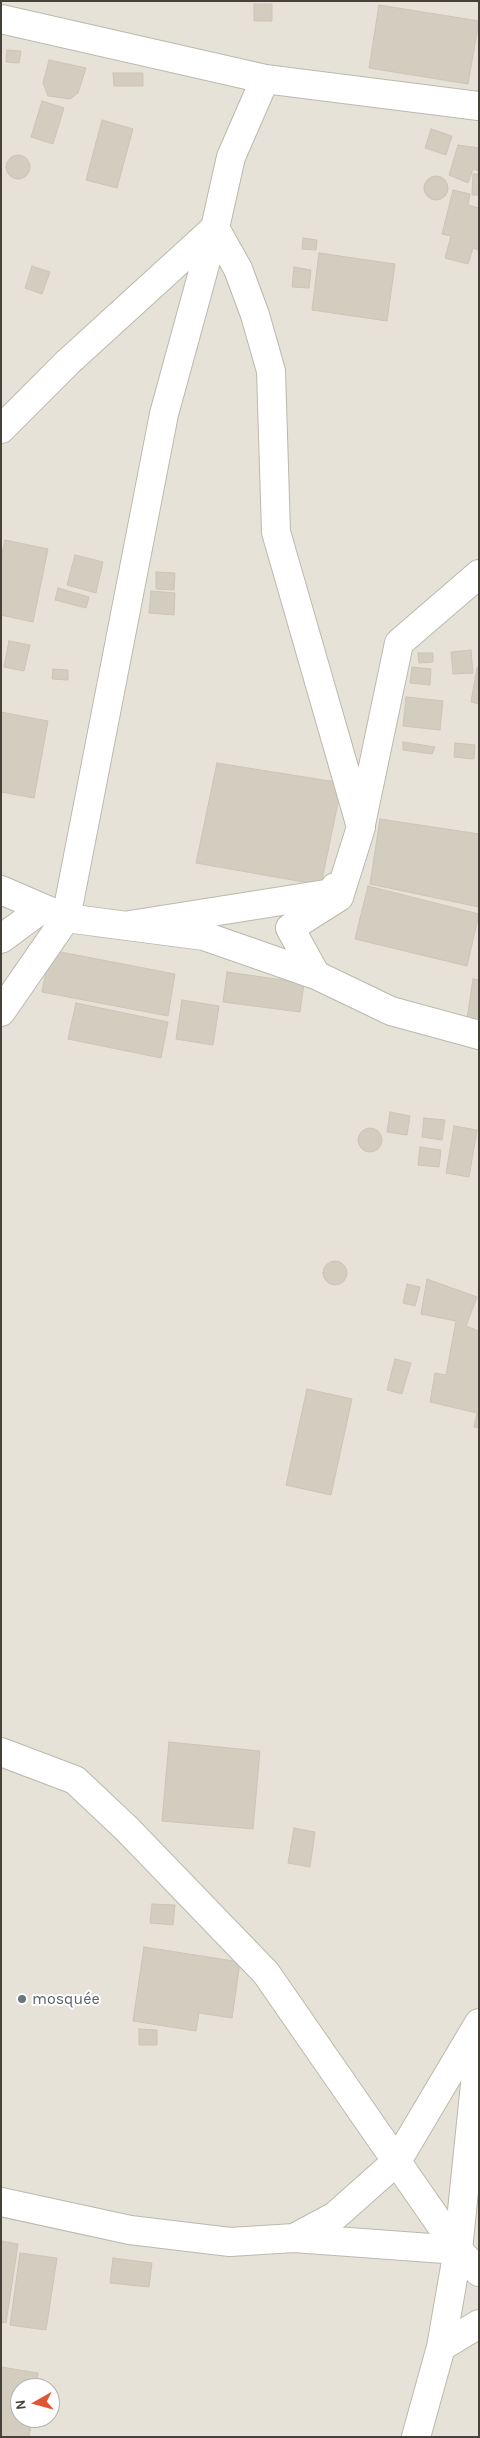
<!DOCTYPE html>
<meta charset="utf-8">
<style>
body{margin:0}
#map{position:relative;width:480px;height:2438px;overflow:hidden;background:#f3f0ea;font-family:Karla,sans-serif}
canvas{display:block}
.frame{position:absolute;inset:0;border:2px solid #464139;pointer-events:none}
.north{position:absolute;left:10px;top:2378px;width:50px;height:50px;box-sizing:border-box;background:#fff;border:1px solid #b5b3b0;border-radius:50%;rotate:263deg;font-size:14px;font-weight:700;line-height:20px;text-align:center;color:#464139}
.north::after{content:'';display:block;margin:auto;width:18px;height:22px;background:#e05534;clip-path:polygon(50% 0,100% 100%,50% 72%,0 100%)}
</style>
<div id="map">
<canvas width="480" height="2438"></canvas>
<div class="frame"></div>
<div class="north">N</div>
</div>
<script>
const ctx = document.querySelector('canvas').getContext('2d');
ctx.lineJoin = 'round';
function fill(path, color) { ctx.fillStyle = color; ctx.fill(path, 'evenodd'); }
const toPath = rows => new Path2D(rows.map(r => 'M' + r).join(''));
function trace(path, color, width, dash) { ctx.strokeStyle = color; ctx.lineWidth = width; ctx.lineCap = dash ? 'butt' : 'round'; ctx.setLineDash(dash || []); ctx.stroke(path); }
function write(font, color, halo, rows, align = 'center') {
  ctx.font = font + ' Karla,sans-serif'; ctx.lineWidth = 4; ctx.setLineDash([]); ctx.textBaseline = 'middle'; ctx.strokeStyle = halo; ctx.fillStyle = color; for (const [text, x, y, turn = 0] of rows) {
    ctx.save(); ctx.translate(x, y); ctx.rotate((+turn || 0) * Math.PI / 180); ctx.textAlign = isNaN(turn) ? turn : align; if (halo) ctx.strokeText(text, 0, 0); ctx.fillText(text, 0, 0); ctx.restore();
  }
}
fill(toPath([
 [1,1,479,1,479,2437,1,2437],
 [20,2388,50,2388,50,2418,20,2418]
]), '#e6e2d8');
const building = toPath([
 [254,4,272,4,272,21,254,21,254,4],
 [379,5,479,21,468,84,369,68,379,5],
 [7,50,21,51,19,63,6,62,7,50],
 [49,60,86,68,78,93,70,99,48,96,43,83,49,60],
 [113,73,143,73,143,86,114,86,113,73],
 [42,101,64,108,53,144,31,137,42,101],
 [102,120,133,129,117,188,86,180,102,120],
 [431,129,452,136,446,155,425,148,431,129],
 [458,145,479,148,479,171,473,169,468,183,449,175,458,145],
 '6 167a12 12 0 1 1 24 0a12 12 0 1 1-24 0Z',
 [473,174,479,174,479,195,472,195,473,174],
 '424 188a12 12 0 1 1 24 0a12 12 0 1 1-24 0Z',
 [453,190,470,194,468,205,479,208,479,250,473,248,468,264,445,258,451,236,442,234,453,190],
 [303,238,317,240,316,250,302,249,303,238],
 [319,253,395,264,387,321,312,310,319,253],
 [32,266,50,272,42,294,25,288,32,266],
 [294,267,311,270,309,288,292,287,294,267],
 [5,540,48,549,33,622,1,615,1,559,5,540],
 [75,555,103,562,96,593,67,585,75,555],
 [156,572,175,573,174,590,156,589,156,572],
 [58,588,89,597,86,608,55,600,58,588],
 [151,591,175,593,174,615,149,613,151,591],
 [9,641,30,645,24,671,4,667,9,641],
 [471,650,473,673,453,674,451,652,471,650],
 [418,653,433,653,433,662,419,663,418,653],
 [412,667,431,669,430,685,410,683,412,667],
 [477,668,479,668,479,704,471,702,477,668],
 [53,669,68,670,68,680,52,679,53,669],
 [406,697,443,701,440,730,403,726,406,697],
 [1,712,48,721,34,798,1,792,1,712],
 [403,742,435,747,432,754,403,750,403,742],
 [455,743,475,745,474,759,454,757,455,743],
 [217,763,342,783,321,885,196,863,217,763],
 [380,819,479,834,479,907,370,884,380,819],
 [368,886,479,914,467,966,355,939,368,886],
 [50,950,175,974,168,1016,42,992,50,950],
 [227,972,304,983,300,1012,223,1002,227,972],
 [473,979,479,980,479,1028,466,1026,473,979],
 [182,1000,219,1006,213,1045,176,1039,182,1000],
 [76,1003,168,1022,161,1058,68,1039,76,1003],
 [390,1112,410,1116,407,1135,387,1132,390,1112],
 [424,1118,445,1120,442,1140,422,1137,424,1118],
 [454,1126,477,1130,469,1177,446,1173,454,1126],
 '358 1140a12 12 0 1 1 24 0a12 12 0 1 1-24 0Z',
 [420,1147,441,1150,439,1167,418,1165,420,1147],
 '323 1273a12 12 0 1 1 24 0a12 12 0 1 1-24 0Z',
 [427,1279,477,1297,466,1326,479,1331,479,1428,474,1427,477,1413,430,1402,435,1373,446,1375,456,1321,421,1314,427,1279],
 [407,1284,420,1287,415,1306,403,1303,407,1284],
 [395,1359,411,1363,402,1394,387,1390,395,1359],
 [307,1389,352,1399,331,1495,286,1485,307,1389],
 [169,1742,260,1751,253,1829,162,1821,169,1742],
 [294,1828,315,1832,310,1867,288,1863,294,1828],
 [152,1904,175,1905,173,1925,150,1923,152,1904],
 [144,1947,240,1962,232,2018,199,2013,196,2031,133,2021,144,1947],
 [139,2029,157,2030,157,2045,139,2045,139,2029],
 [1,2241,18,2244,6,2323,1,2322,1,2241],
 [20,2253,57,2258,46,2330,10,2325,20,2253],
 [113,2258,152,2263,149,2287,110,2283,113,2258],
 [1,2367,38,2373,36,2388,20,2388,20,2418,32,2418,29,2437,1,2437,1,2367]
]);
fill(building, '#d3cdc0');
trace(building, '#cdc5b5', 1);
const minor = toPath([
 [1,19,265,79,479,106],
 [265,79,231,157,215,228,238,269,255,315,271,371,276,532,361,827,339,897,290,928,316,975,391,1011,479,1035],
 [1,429,68,362,215,228],
 [361,824,399,643,479,574],
 [1,890,66,918,204,936,316,975],
 [130,925,332,893,335,887],
 [1,939,43,908],
 [1,1012,66,918,164,414,215,228],
 [1,1752,75,1780,127,1829,266,1973,458,2250,479,2272],
 [1,2202,130,2230,230,2242,294,2238,458,2250],
 [294,2238,335,2216,397,2161,479,2023],
 [441,2347,479,2324],
 [416,2437,441,2347,458,2250,479,2045]
]);
trace(minor, '#bdb8ad', 30);
trace(minor, '#fff', 28);
for (const [x, y, r, color] of [
 [22,1999,5,"#6b7280"]
]) { const dot = new Path2D(); dot.arc(x, y, r, 0, 2 * Math.PI); ctx.fillStyle = color; ctx.fill(dot); trace(dot, '#fff', 2); }
write('16px', '#5b616d', '#fff', [
 ["mosquée",32,1999]
], 'left');
</script>
